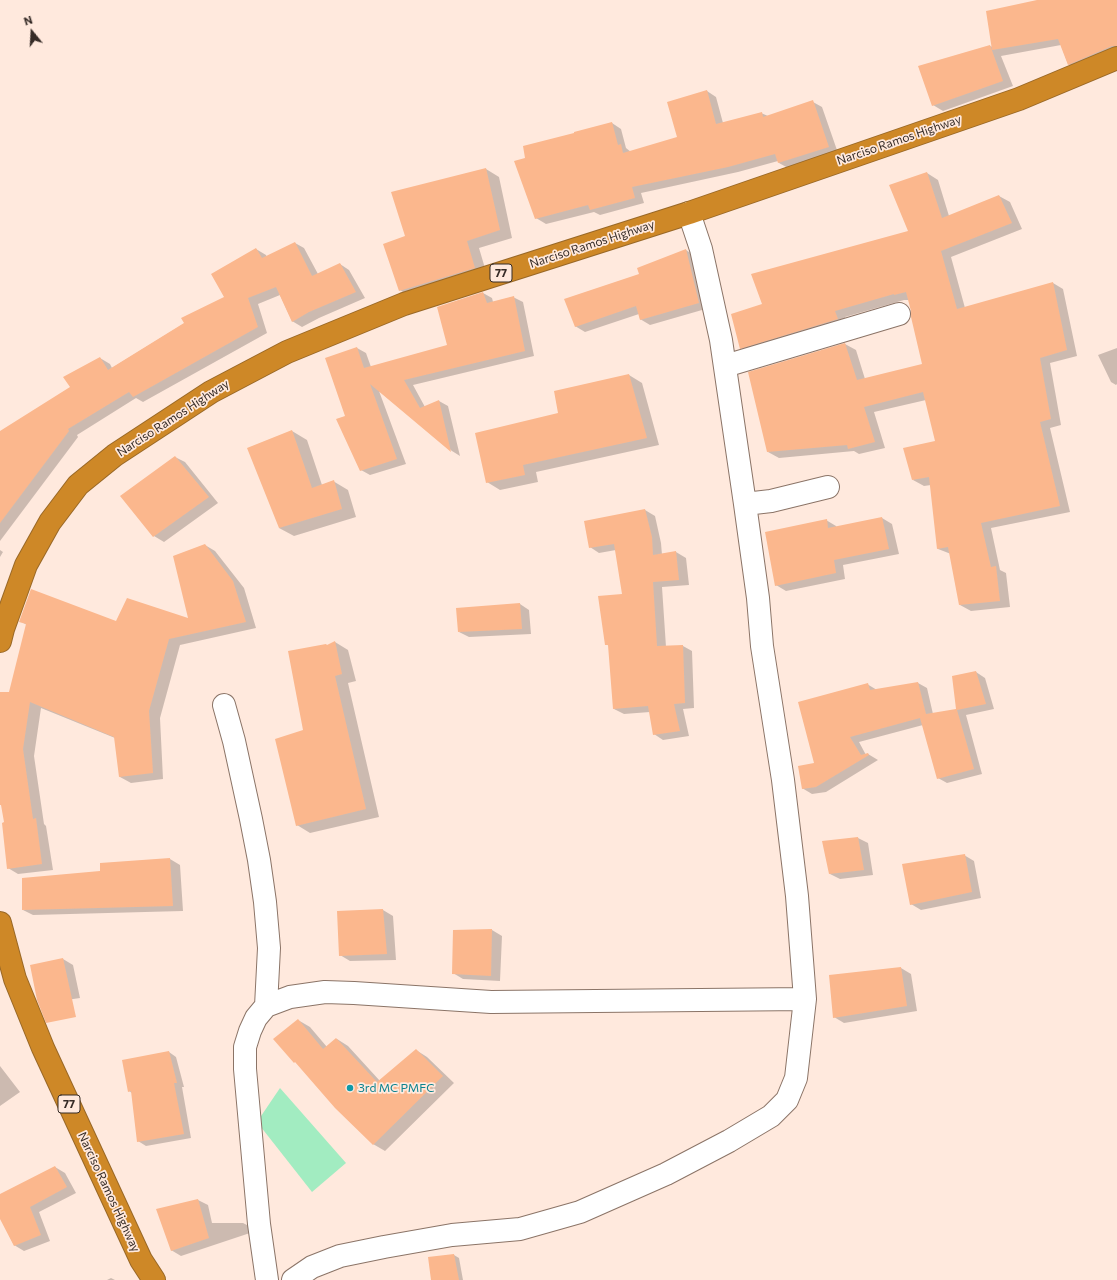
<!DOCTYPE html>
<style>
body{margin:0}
#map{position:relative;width:1117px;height:1280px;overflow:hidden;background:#ffe9dd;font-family:Commissioner,sans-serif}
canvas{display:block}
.north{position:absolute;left:12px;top:12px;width:40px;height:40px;-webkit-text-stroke:3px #ffe9dd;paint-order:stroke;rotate:342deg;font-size:11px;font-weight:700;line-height:16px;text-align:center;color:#362c27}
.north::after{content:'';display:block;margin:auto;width:14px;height:18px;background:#362c27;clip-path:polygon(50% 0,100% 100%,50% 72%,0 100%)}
</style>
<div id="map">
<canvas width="1117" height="1280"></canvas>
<div class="north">N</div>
</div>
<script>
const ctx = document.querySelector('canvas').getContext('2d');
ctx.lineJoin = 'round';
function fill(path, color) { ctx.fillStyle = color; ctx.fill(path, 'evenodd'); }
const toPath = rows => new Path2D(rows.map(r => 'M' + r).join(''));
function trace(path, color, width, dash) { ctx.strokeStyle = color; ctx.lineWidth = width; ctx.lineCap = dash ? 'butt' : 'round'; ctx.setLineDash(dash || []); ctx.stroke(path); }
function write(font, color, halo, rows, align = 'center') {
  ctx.font = font + ' Commissioner,sans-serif'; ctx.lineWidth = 3.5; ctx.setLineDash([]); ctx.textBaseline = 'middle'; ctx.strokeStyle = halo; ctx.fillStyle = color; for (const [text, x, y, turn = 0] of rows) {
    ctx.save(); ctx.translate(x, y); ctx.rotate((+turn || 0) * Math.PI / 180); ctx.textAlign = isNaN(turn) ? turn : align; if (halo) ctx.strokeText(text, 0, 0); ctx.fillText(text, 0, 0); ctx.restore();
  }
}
fill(toPath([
 [280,1088,346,1163,312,1192,257,1122]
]), '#a2ecc1');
fill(toPath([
 [1042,0,1117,0,1117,53,1078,70,1068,64,1061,45,1001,56,1013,86,943,111,933,105,990,46,993,47],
 [707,91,716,97,723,123,761,113,768,116,813,102,822,107,838,153,788,168,779,163,778,161,738,172,641,193,644,203,600,215,594,212,546,224,536,218,526,159,612,123,621,129,626,148,631,152,678,138],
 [486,169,499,177,512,238,479,248,487,275,412,298,400,290,406,236],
 [927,173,938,180,949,216,999,196,1010,202,1022,229,951,257,965,308,1053,283,1063,289,1077,356,1050,363,1061,425,1050,428,1070,512,991,528,1000,570,1006,573,1010,607,971,611,960,605,951,554,938,549,931,485,924,486,913,480,936,442,926,400,874,412,885,448,859,454,854,451,779,458,768,452,845,344,856,350,865,379,923,365,909,300,904,300,845,317,848,325,751,354,741,348,763,305,910,232],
 [295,243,304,248,318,274,340,264,349,270,365,298,319,318,302,327,292,321,280,295,258,304,267,333,143,402,136,398,77,435,78,437,0,541,0,433,72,388,100,358,110,364,112,368,185,323,225,297,256,249,266,255,267,257],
 [686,250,695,256,709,308,650,325,640,319,639,314,585,332,575,326],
 [483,293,492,298,493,302,513,297,523,302,534,356,413,385,425,407,439,401,448,406,460,456,452,451,379,391,406,464,370,475,361,470,346,416,357,348,366,353,371,367,448,346],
 [1117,348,1117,384,1116,385,1111,382,1098,355],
 [629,375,642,383,659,445,536,472,538,482,500,490,487,482],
 [292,431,307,440,322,485,333,481,348,490,356,517,294,536,279,528],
 [175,457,185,462,218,503,164,542,154,536],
 [645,510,655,516,661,543,662,555,676,552,686,558,689,585,662,587,666,647,683,646,692,651,694,708,683,709,689,736,663,740,654,734,650,712,624,714,614,709,609,646,606,644,623,595,616,550,599,553,590,547],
 [882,518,892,524,899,554,843,565,845,579,786,591,776,585,826,520,836,526,837,528],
 [205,545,215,551,244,588,256,628,180,645,160,718,163,779,131,783,120,777,115,738,41,708,34,756,44,824,46,826,53,870,18,874,8,868,6,823,0,792,0,693,10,693,27,625,20,621,117,622,189,620],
 [0,550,3,552,0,557],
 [520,604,529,610,531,634,469,637,459,632],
 [335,642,348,650,356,681,348,683,379,817,310,833,297,825,328,646],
 [976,672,985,678,994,709,966,715,982,774,947,783,938,778,923,725,859,742,866,755,868,754,878,760,826,792,812,794,802,788,816,764,867,684,877,690,918,683,927,688,933,714,957,710],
 [858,838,868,843,873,875,840,879,830,874,823,842],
 [964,855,974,861,981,898,921,910,911,904],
 [170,859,180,865,183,911,33,915,23,910],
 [383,910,393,916,396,960,350,961,340,955,338,912],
 [492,930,502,936,500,981,463,979,453,973],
 [63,959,73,965,80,998,47,1003],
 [901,968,911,974,917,1011,844,1023,834,1017],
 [298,1020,310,1027,327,1047,337,1039,348,1046,380,1081,416,1050,427,1057,454,1083,385,1151,373,1144],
 [169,1052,176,1057,184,1087,182,1087,191,1138,146,1146,138,1141,132,1093,129,1091],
 [0,1066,20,1092,0,1106],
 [55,1167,65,1173,76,1193,39,1212,50,1241,24,1251,14,1245,0,1217,0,1196],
 [198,1200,208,1205,212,1223,243,1223,253,1228,253,1232,181,1256,171,1250],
 [454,1255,459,1258,463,1280,432,1280],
 [111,1278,115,1280,107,1280]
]), '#0003');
fill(toPath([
 [1037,0,1117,0,1117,46,1112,46,1068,65,1058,39,992,50,986,11],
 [990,45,1003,81,932,106,918,66],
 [707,90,716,124,762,112,763,117,813,100,829,147,778,163,775,154,728,167,632,187,635,198,590,210,588,205,535,219,514,161,525,158,523,146,574,133,574,132,612,122,618,145,621,144,623,153,677,137,667,102],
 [486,168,500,230,467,241,475,268,399,291,383,244,405,236,391,192],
 [927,172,942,218,999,195,1012,223,941,251,957,309,1053,282,1067,350,1040,358,1051,419,1040,422,1060,506,981,523,991,567,996,566,1000,601,959,605,948,547,937,549,929,477,912,480,903,448,935,441,923,392,864,407,875,442,848,449,847,445,767,452,748,372,845,343,857,380,922,364,911,317,911,311,906,292,894,295,894,294,835,311,838,319,740,349,731,314,762,304,751,274,908,231,889,185],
 [295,242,312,276,340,263,356,292,309,312,292,322,276,287,248,298,258,327,133,397,129,392,68,429,69,431,0,523,0,431,70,387,63,377,100,357,108,370,184,323,181,318,224,297,211,274,256,248,262,258],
 [686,249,699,303,640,320,636,306,575,327,564,299,639,274,637,268],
 [483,292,487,303,514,296,525,351,404,380,420,408,439,400,451,452,370,384,397,459,360,471,336,419,345,416,325,358,357,347,364,368,447,345,437,307],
 [629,374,647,438,523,465,525,475,486,483,475,433,558,413,554,391],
 [292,430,312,488,334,480,342,509,279,528,247,448],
 [175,456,209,497,153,537,120,496],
 [645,509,652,537,653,555,676,551,679,580,653,582,657,646,683,645,685,703,674,704,680,731,653,735,648,706,613,709,608,645,605,645,598,596,622,594,614,544,589,548,584,521],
 [882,517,889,549,834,560,836,573,775,586,765,532,827,519,828,528],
 [205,544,233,581,246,622,169,639,149,711,153,773,119,777,114,737,30,702,23,749,33,819,36,818,42,864,7,869,2,823,4,822,1,805,0,805,0,692,9,692,26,624,19,622,31,589,116,621,127,598,188,618,173,556],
 [520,603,522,629,458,632,456,608],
 [335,641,342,674,335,676,366,809,296,826,275,739,303,730,288,651,326,644,327,645],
 [976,671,986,704,957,710,974,769,937,779,920,718,850,737,861,755,868,753,869,755,816,787,802,789,798,766,814,763,798,702,868,683,870,690,918,682,926,714,956,709,952,676],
 [858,837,864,870,829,874,822,841],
 [965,854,972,892,910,905,902,864],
 [170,858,173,906,22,910,22,878,100,871,100,863],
 [383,909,387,954,339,956,337,911],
 [492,929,491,976,452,974,453,930],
 [63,958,76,1017,46,1023,37,1000,30,965],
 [901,967,907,1006,833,1018,829,975],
 [298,1019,323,1049,336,1038,377,1082,416,1049,443,1076,373,1145,335,1108,295,1062,294,1063,273,1039],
 [169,1051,177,1083,174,1083,184,1134,137,1142,131,1091,128,1092,122,1060],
 [55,1166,67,1187,30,1207,41,1235,14,1246,0,1219,0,1194],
 [198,1199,209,1238,171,1251,156,1209],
 [454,1254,459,1280,431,1280,428,1257]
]), '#fbb78d');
const street = toPath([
 [725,366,899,314],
 [745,504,771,501,828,487],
 [224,705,234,741,251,819,259,860,265,902,269,948,266,1006],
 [267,1280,259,1224,245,1069,245,1047,250,1031,256,1018,266,1006,290,997,325,992,354,993,491,1002,805,999],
 [293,1280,312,1267,340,1256,384,1247,452,1235,520,1229,580,1212,666,1174,729,1141,771,1116,787,1100,796,1078,805,999,797,896,783,780,762,646,758,598,745,504,721,340,701,249,689,213]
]);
const highway = toPath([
 [0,641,3,629,26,565,50,522,78,485,115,455,211,392,287,352,404,304,689,213,1019,99,1117,58],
 [0,923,15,979,43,1048,141,1260,154,1280]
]);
trace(street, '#8b7467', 24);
trace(highway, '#996827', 24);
trace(street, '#fff', 22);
trace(highway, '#ce8827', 22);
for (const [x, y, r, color] of [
 [350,1088,4,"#0f9aa8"]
]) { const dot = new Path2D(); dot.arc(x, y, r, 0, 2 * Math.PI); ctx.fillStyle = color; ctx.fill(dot); trace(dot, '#ffe9dd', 1.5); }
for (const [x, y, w] of [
 [501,273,22],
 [69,1104,22]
]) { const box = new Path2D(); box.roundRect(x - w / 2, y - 9, w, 18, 3); ctx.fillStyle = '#ffe9dd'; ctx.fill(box); trace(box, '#362c27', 1); }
write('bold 11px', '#362c27', null, [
 ["77",501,273],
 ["77",69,1104]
]);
write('12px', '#362c27', '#ffe9dd', [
 ["Narciso Ramos Highway",899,140,-19],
 ["Narciso Ramos Highway",592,244,-18],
 ["Narciso Ramos Highway",173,418,-33],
 ["Narciso Ramos Highway",109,1192,65]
]);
write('12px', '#0d838f', '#ffe9dd', [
 ["3rd MC PMFC",358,1088]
], 'left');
</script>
